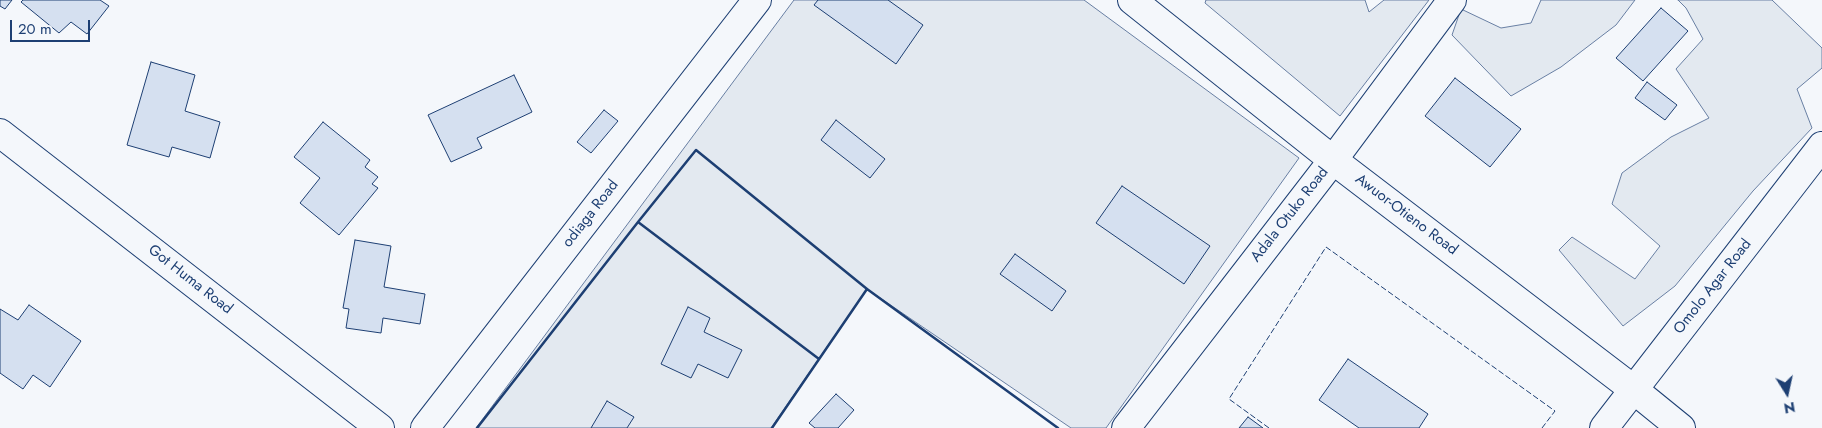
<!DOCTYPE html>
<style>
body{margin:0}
#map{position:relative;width:1822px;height:428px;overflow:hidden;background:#f4f7fb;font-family:Jost,sans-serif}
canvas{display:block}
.north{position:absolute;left:1762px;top:368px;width:50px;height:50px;-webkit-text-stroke:4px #f4f7fb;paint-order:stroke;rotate:170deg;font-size:14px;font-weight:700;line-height:20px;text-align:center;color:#1d3f73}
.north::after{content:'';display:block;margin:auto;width:18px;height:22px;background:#1d3f73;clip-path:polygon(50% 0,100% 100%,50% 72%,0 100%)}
.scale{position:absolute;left:10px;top:20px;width:80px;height:22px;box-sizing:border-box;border:2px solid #1d3f73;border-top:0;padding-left:6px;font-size:15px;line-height:18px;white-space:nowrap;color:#1d3f73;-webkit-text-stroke:4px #f4f7fb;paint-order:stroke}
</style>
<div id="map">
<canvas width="1822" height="428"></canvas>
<div class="north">N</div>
<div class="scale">20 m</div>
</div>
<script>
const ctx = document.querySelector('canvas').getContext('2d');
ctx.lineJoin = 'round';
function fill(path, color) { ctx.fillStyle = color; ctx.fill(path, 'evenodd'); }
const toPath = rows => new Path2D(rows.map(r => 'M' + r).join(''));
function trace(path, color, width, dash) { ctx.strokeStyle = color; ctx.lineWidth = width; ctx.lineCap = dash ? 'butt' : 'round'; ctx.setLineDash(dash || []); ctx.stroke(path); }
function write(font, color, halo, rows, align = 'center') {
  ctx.font = font + ' Jost,sans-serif'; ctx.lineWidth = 4; ctx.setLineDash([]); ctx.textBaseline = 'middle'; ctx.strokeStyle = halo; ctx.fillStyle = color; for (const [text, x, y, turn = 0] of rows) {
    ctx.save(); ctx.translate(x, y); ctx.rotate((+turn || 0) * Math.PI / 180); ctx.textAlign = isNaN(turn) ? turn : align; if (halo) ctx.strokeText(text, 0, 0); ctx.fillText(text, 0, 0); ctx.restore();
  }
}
const green = toPath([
 [794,0,1084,0,1299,158,1106,428,1071,428,867,289,771,428,476,428,794,0],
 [1206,0,1365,0,1369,12,1384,0,1429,0,1340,116,1205,3,1206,0],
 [1541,0,1635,0,1616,25,1561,67,1511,96,1452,35,1461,9,1501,28,1531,23,1541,0],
 [1678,0,1772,0,1822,48,1822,68,1797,89,1812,128,1753,191,1675,286,1623,326,1559,250,1572,237,1635,279,1660,246,1612,204,1622,173,1671,137,1709,118,1676,69,1703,39,1686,8,1678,0]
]);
fill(green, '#e3e9f0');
trace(green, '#687fa3', 1);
const building = toPath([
 [0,0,12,0,5,9,0,6,0,0],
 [23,0,100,0,109,6,87,34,71,22,59,33,21,2,23,0],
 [818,0,888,0,923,25,896,64,814,5,818,0],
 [1661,8,1688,31,1643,81,1616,58,1661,8],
 [151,62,195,75,185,111,220,122,210,158,172,147,169,157,127,145,151,62],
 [514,75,532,112,477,138,482,148,451,162,428,115,514,75],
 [1455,78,1521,129,1490,167,1425,116,1455,78],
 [1647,82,1677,105,1665,120,1635,98,1647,82],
 [604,110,618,121,591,153,577,142,604,110],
 [836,120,885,159,870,178,821,140,836,120],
 [323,122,370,160,365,167,378,177,372,184,378,188,339,235,300,203,320,178,294,157,323,122],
 [1122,186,1210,246,1184,284,1096,223,1122,186],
 [355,240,391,246,384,287,425,294,420,324,383,318,381,333,346,328,349,309,343,308,355,240],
 [1015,254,1066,291,1052,311,1000,274,1015,254],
 [29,305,81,341,50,387,33,375,23,389,0,373,0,309,18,320,29,305],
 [688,307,710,318,704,332,742,350,728,378,698,364,691,378,661,364,688,307],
 [1348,359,1428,414,1419,428,1359,428,1319,400,1348,359],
 [836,394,854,410,838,428,815,428,809,423,836,394],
 [607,401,634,417,627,428,591,428,607,401],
 [1248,417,1263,428,1239,428,1248,417]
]);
fill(building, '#d5e0f0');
trace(building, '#1d3f73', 1);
const tertiary = toPath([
 [0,133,380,428],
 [1126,428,1333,160,1452,0]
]);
const secondary = toPath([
 [1132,0,1333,160,1633,389,1681,428],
 [425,428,757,0],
 [1604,428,1822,146]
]);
trace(tertiary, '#1d3f73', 30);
trace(secondary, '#1d3f73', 30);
trace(tertiary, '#f4f7fb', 28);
trace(secondary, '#f4f7fb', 28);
trace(toPath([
 [1269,428,1229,399,1326,247,1555,411,1542,428]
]), '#1d3f73', 1, [6, 2.5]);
trace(toPath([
 [819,359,638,222,696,150,867,289],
 [477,428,638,222],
 [772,428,867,289,1058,428]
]), '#1d3f73', 2.5);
write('15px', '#1d3f73', '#f4f7fb', [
 ["odiaga Road",591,214,-52],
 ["Adala Otuko Road",1290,215,-52],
 ["Awuor-Otieno Road",1406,215,37],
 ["Got Huma Road",190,280,38],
 ["Omolo Agar Road",1713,287,-52]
]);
</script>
